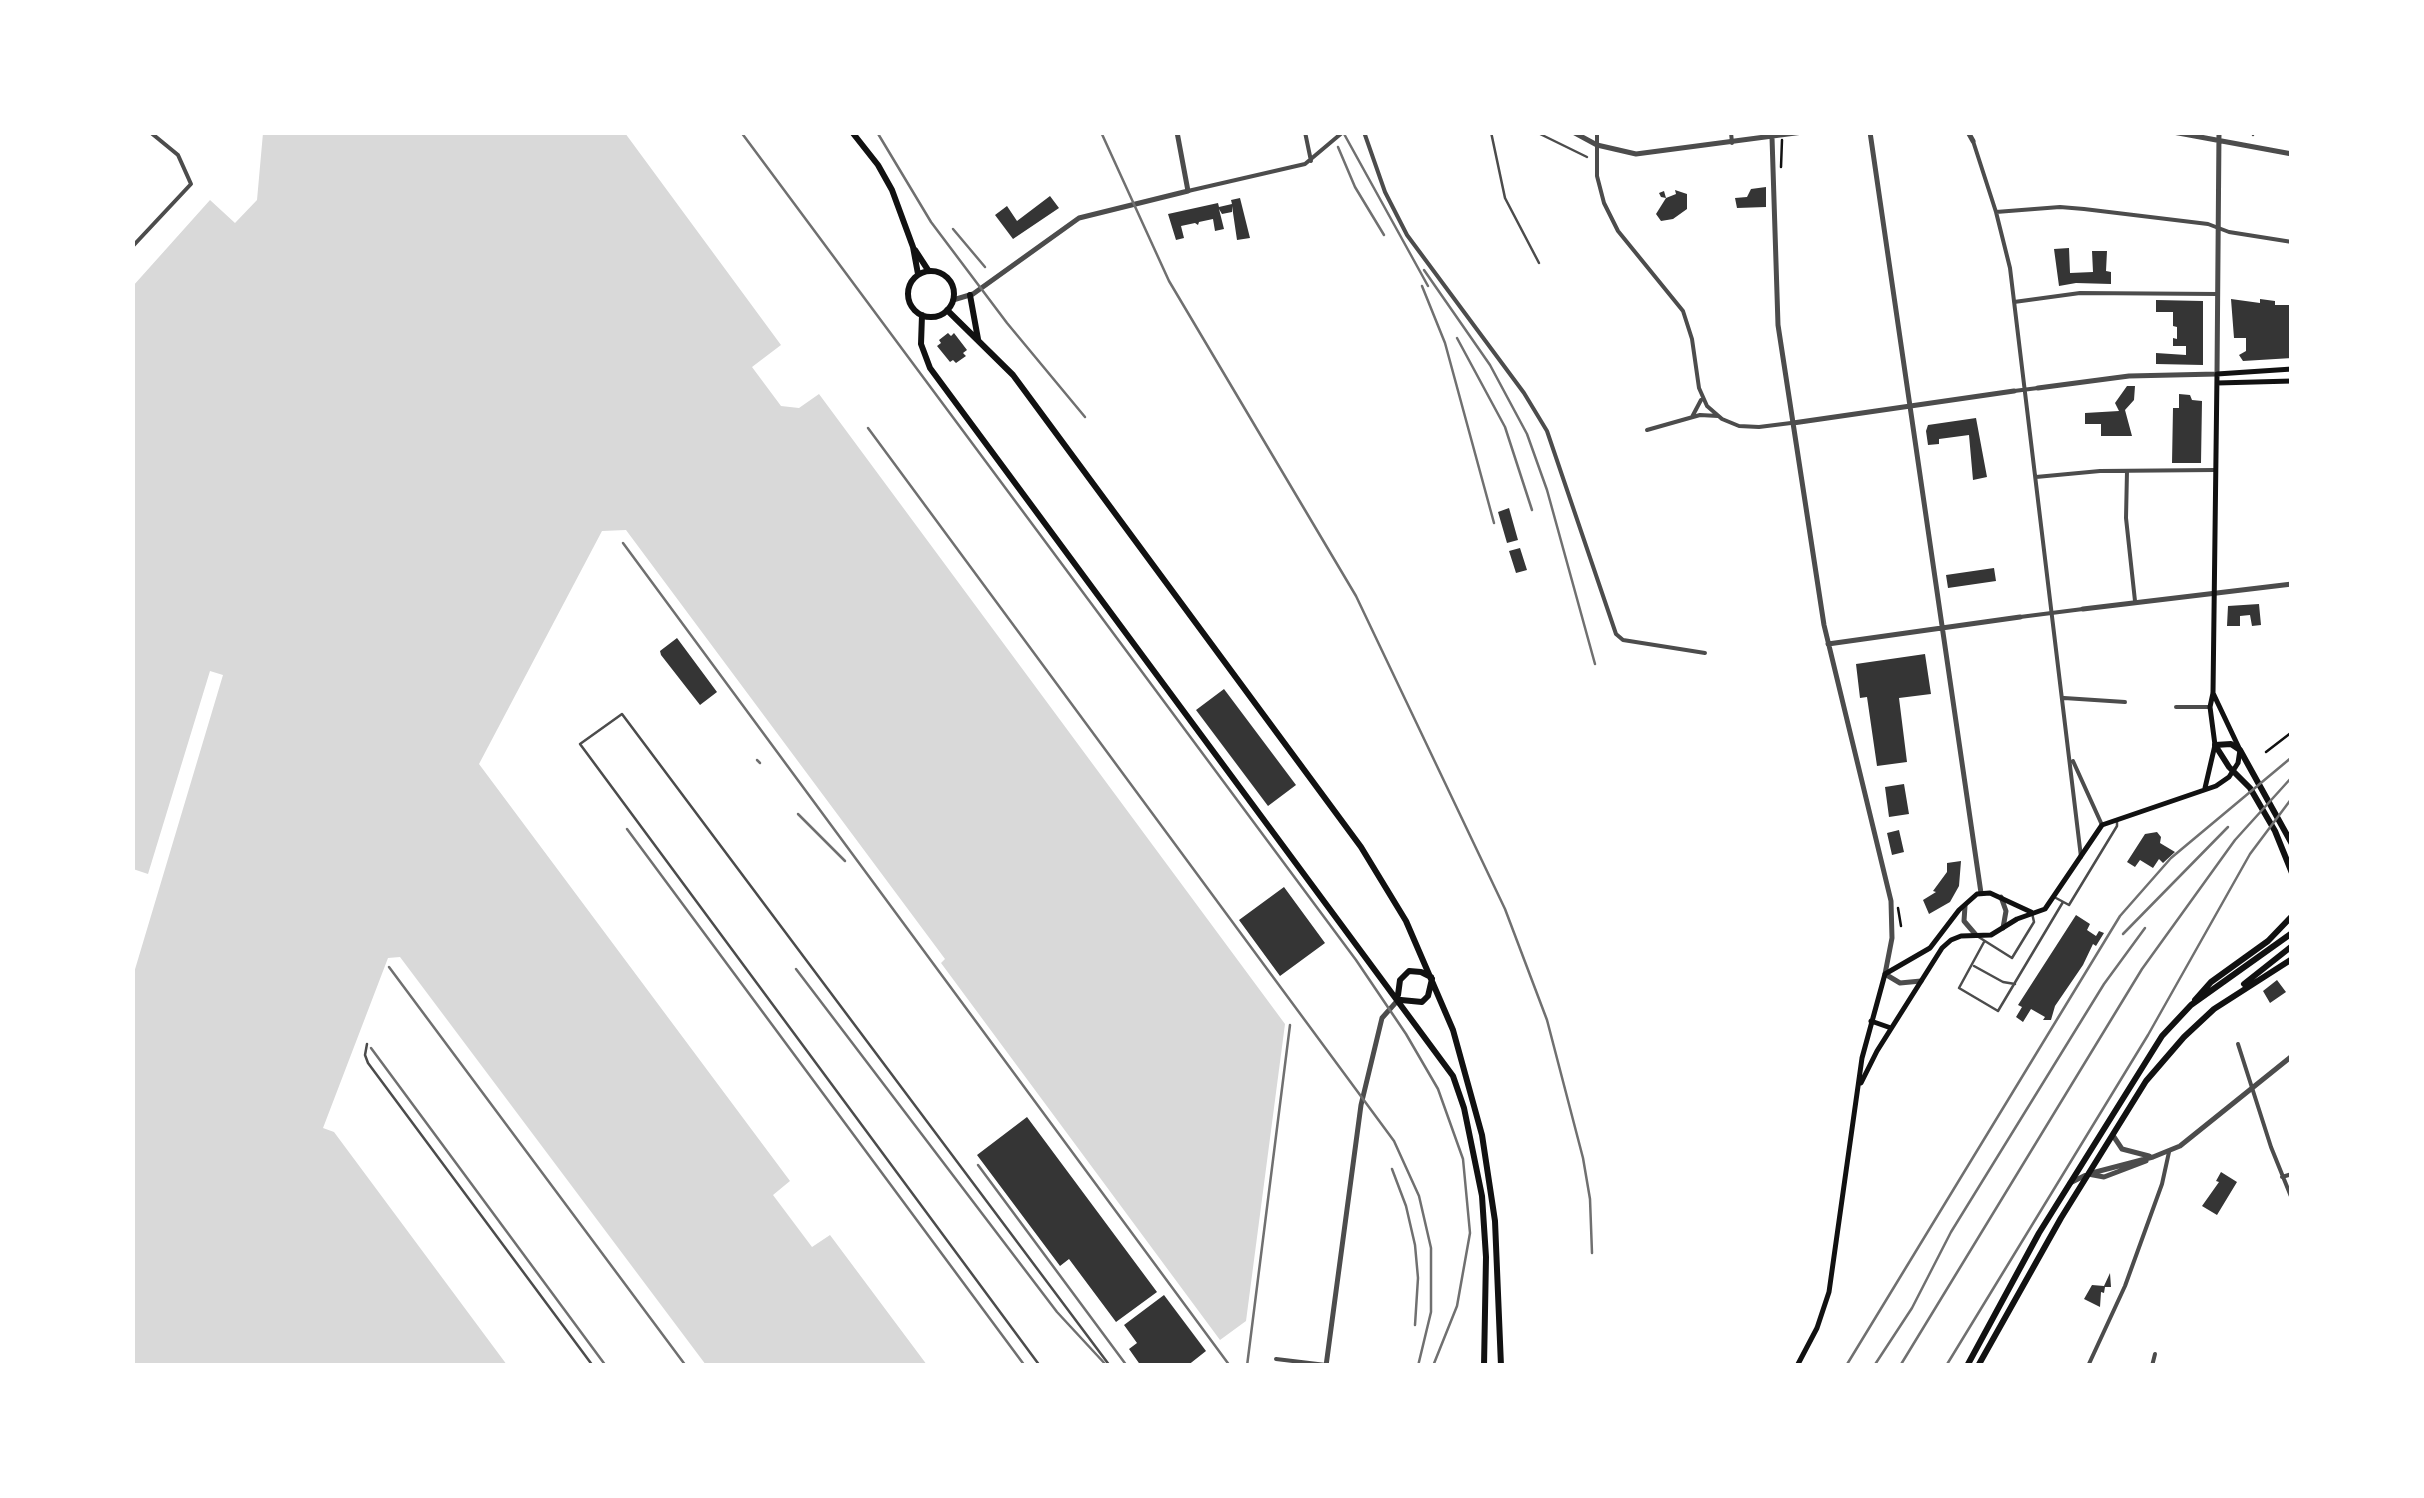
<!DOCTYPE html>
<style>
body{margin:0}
#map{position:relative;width:2424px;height:1498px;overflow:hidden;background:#fff;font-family:Inter,sans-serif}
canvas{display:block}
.frame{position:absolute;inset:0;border:135px solid #fff;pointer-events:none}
</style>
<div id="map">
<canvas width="2424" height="1498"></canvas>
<div class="frame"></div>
</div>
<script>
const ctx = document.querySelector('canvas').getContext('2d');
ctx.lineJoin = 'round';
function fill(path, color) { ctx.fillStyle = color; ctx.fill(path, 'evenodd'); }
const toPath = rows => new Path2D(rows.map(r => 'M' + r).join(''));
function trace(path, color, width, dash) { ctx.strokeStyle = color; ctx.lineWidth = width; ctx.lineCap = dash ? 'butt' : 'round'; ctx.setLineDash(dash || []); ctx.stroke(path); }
fill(toPath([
 [263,133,625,133,781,345,752,367,781,406,799,408,819,394,1285,1024,1246,1321,1220,1340,941,963,945,959,626,530,602,531,479,764,790,1181,773,1195,812,1247,830,1235,927,1365,706,1365,400,957,388,958,323,1128,334,1132,507,1365,133,1365,133,976,223,675,210,671,148,874,133,869,133,286,210,200,235,223,257,200]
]), '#d9d9d9');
fill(toPath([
 [1766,187,1766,207,1737,208,1735,198,1747,197,1751,189],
 [1675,190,1687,194,1687,209,1673,219,1661,221,1656,214,1666,198,1661,197,1659,193,1664,191,1666,198,1676,194],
 [1050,196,1059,208,1013,239,995,215,1007,206,1017,221],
 [1240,198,1250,238,1237,240,1232,206,1232,212,1222,214,1219,209,1224,229,1215,231,1213,219,1199,222,1198,225,1195,223,1181,226,1184,238,1176,240,1168,214,1218,203,1219,207,1232,204,1231,200],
 [2069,248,2070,273,2093,272,2092,251,2107,251,2106,271,2111,272,2111,284,2076,283,2059,286,2054,249],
 [2231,299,2260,303,2260,299,2275,301,2275,305,2292,305,2292,358,2243,361,2239,355,2246,351,2246,338,2234,338],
 [2156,300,2203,301,2203,365,2156,364,2156,353,2186,355,2186,346,2173,346,2173,338,2177,339,2177,327,2173,326,2173,312,2156,312],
 [948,333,951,336,954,333,967,350,963,353,966,356,956,363,953,360,950,362,937,346,941,343,939,340],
 [2127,386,2135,386,2134,400,2125,410,2132,436,2101,436,2101,424,2085,424,2085,413,2119,411,2115,403],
 [2179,394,2190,395,2192,400,2202,401,2201,463,2172,463,2173,408,2179,408],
 [1976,418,1987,477,1973,480,1969,435,1939,439,1939,444,1928,445,1926,431,1928,425],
 [1509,508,1518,540,1507,543,1498,512],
 [1520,548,1527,570,1516,573,1509,551],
 [1994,568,1996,581,1948,588,1946,575],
 [2259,604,2261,625,2252,626,2250,615,2240,616,2240,626,2227,626,2228,606],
 [677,638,717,692,700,705,661,655,660,651],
 [1925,654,1931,694,1899,698,1907,762,1877,766,1867,697,1860,698,1856,664],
 [1224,689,1296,785,1268,806,1196,710],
 [1904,784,1909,814,1889,817,1885,787],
 [1899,830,1904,852,1892,855,1887,833],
 [2157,832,2161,837,2160,843,2175,852,2163,863,2159,859,2153,868,2140,860,2135,867,2127,862,2145,834],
 [1961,861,1959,886,1950,902,1929,914,1923,900,1936,892,1933,891,1947,872,1947,863],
 [1284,887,1325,943,1280,976,1239,920],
 [2076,915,2090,924,2087,930,2096,936,2099,931,2104,933,2096,946,2093,944,2083,965,2055,1006,2051,1020,2043,1020,2045,1017,2031,1009,2023,1022,2016,1017,2022,1007,2018,1005],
 [2277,980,2286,992,2270,1003,2263,991],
 [1027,1117,1157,1292,1116,1322,1069,1259,1060,1266,977,1155],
 [2221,1172,2237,1182,2217,1215,2202,1206,2219,1182,2216,1181],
 [2110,1273,2111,1287,2105,1287,2104,1293,2101,1292,2100,1307,2084,1299,2092,1285,2104,1286],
 [1164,1295,1206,1351,1187,1366,1141,1366,1129,1349,1137,1343,1124,1325]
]), '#353535');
trace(toPath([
 [1781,167,1782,140],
 [2266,752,2292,732],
 [1898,908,1901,926]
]), '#111', 2.5);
trace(toPath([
 [2253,135,2253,132],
 [2056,898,2069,905,2117,826,2117,821],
 [1977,936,2012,958,2034,922,2032,913],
 [1984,942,1959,988,1998,1011,2063,902],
 [1974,966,2003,982,2015,984],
 [367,1044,365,1055,368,1063,593,1366],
 [1040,1366,580,744,622,714,1110,1366]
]), '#4c4c4c', 2.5);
trace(toPath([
 [1491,132,1505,198,1539,263],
 [1536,132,1587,157]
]), '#4c4c4c', 2.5);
trace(toPath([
 [1305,132,1311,161],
 [1364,132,1385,192,1407,235,1524,393,1547,431,1616,634,1623,640,1705,653],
 [1597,132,1597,176,1604,203,1618,231,1683,311,1692,339,1699,388,1707,406,1722,419,1739,426,1759,427,1791,423],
 [1731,132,1732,143],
 [1973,141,1996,212,2010,268,2081,857],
 [1188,191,1305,164,1343,132],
 [1996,212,2060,207,2084,209,2208,224,2229,232,2292,242],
 [132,247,191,184,178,155,150,132],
 [2014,302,2080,293,2218,294],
 [2014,391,2038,388],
 [1692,417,1701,400],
 [1647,430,1700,415,1718,416],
 [2127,471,2126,518,2135,601],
 [2036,477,2100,471,2215,470],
 [2020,617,2083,609],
 [2064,698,2125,702],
 [2176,707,2210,707],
 [2073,761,2102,825],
 [2238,1044,2271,1147,2292,1199],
 [2282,1177,2292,1174],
 [1276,1359,1326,1365],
 [2088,1366,2125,1286,2162,1184,2169,1152],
 [2152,1366,2155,1354]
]), '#4c4c4c', 4);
trace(toPath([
 [1573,132,1597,145,1636,154,1803,132],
 [1870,132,1981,893],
 [1968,132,1973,141],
 [2173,132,2292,154],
 [1772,137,1778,325,1824,625,1891,901,1892,938,1885,974,1900,983,1921,981],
 [953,300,973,294,1079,218,1188,191,1177,132],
 [2038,388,2129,376,2217,374,2219,132],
 [1793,423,2014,391],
 [2083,609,2292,584],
 [1828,644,2020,617],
 [2001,897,2006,911,2003,928],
 [1965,906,1964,921,1976,935],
 [2114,1137,2122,1149,2149,1156],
 [2088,1174,2104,1177,2146,1161],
 [2070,1183,2088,1174,2153,1157,2180,1146,2292,1056],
 [1326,1366,1361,1105,1382,1018,1398,1000]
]), '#4c4c4c', 5);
trace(toPath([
 [2217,383,2292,381],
 [2205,788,2215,745,2210,707,2213,693,2217,374,2292,369],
 [1871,1021,1891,1028],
 [1861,1083,1877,1051,1942,948,1951,940,1961,936,1991,935,2017,919,2045,909,2102,825,2216,786,2229,777,2238,763,2240,750,2213,693],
 [1797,1366,1817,1328,1829,1292,1862,1058,1885,974,1930,948,1959,910,1977,894,1990,893,2031,912]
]), '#111', 5);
trace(toPath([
 [2292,844,2240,750,2231,744,2215,745,2229,767,2250,788,2275,831,2292,873],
 [2244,984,2292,946],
 [2195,1000,2211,982,2268,941,2292,916],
 [1967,1366,2039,1233,2162,1036,2191,1005,2292,933],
 [1978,1366,2061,1218,2146,1081,2184,1037,2214,1009,2292,959]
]), '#111', 6);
trace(toPath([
 [852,132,878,165,892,190,913,247,918,274],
 [915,250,928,270],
 '908 294a23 23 0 1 1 46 0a23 23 0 1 1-46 0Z',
 [970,295,978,339],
 [947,310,1013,375,1361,847,1406,921,1453,1030,1482,1135,1495,1221,1501,1366],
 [922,315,921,344,930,368,1453,1076,1464,1108,1482,1196,1486,1257,1484,1366],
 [1398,995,1400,980,1409,971,1421,972,1431,977],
 [1401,1000,1422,1002,1428,996,1432,979]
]), '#111', 6);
trace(toPath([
 [741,132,1356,960,1406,1034,1438,1089,1463,1159,1470,1233,1457,1306,1433,1366],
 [877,132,931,222,1007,323,1085,417],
 [1101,132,1169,281,1356,596,1505,909,1547,1020,1583,1158,1590,1199,1592,1253],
 [1343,132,1428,286],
 [1338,147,1355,187,1384,235],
 [953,229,985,267],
 [1424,270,1490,365,1527,434,1547,490,1595,664],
 [1422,286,1445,343,1494,523],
 [1457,338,1505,427,1532,510],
 [868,428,1394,1141,1419,1196,1431,1248,1431,1312,1418,1366],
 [623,543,1230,1366],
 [757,760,760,763],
 [798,814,845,861],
 [627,829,1025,1366],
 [2123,934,2228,827],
 [389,967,686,1366],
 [796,969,1057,1312,1107,1366],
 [371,1048,606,1366],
 [978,1165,1127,1366],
 [1392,1169,1406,1206,1415,1245,1418,1278,1415,1325],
 [1247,1366,1290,1025],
 [1846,1366,2120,916,2171,858,2292,757],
 [1874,1366,1912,1308,1951,1232,2104,984,2145,928],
 [1900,1366,2142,969,2235,840,2292,777],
 [1946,1366,2148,1035,2250,854,2292,798]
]), '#707070', 2.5);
</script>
